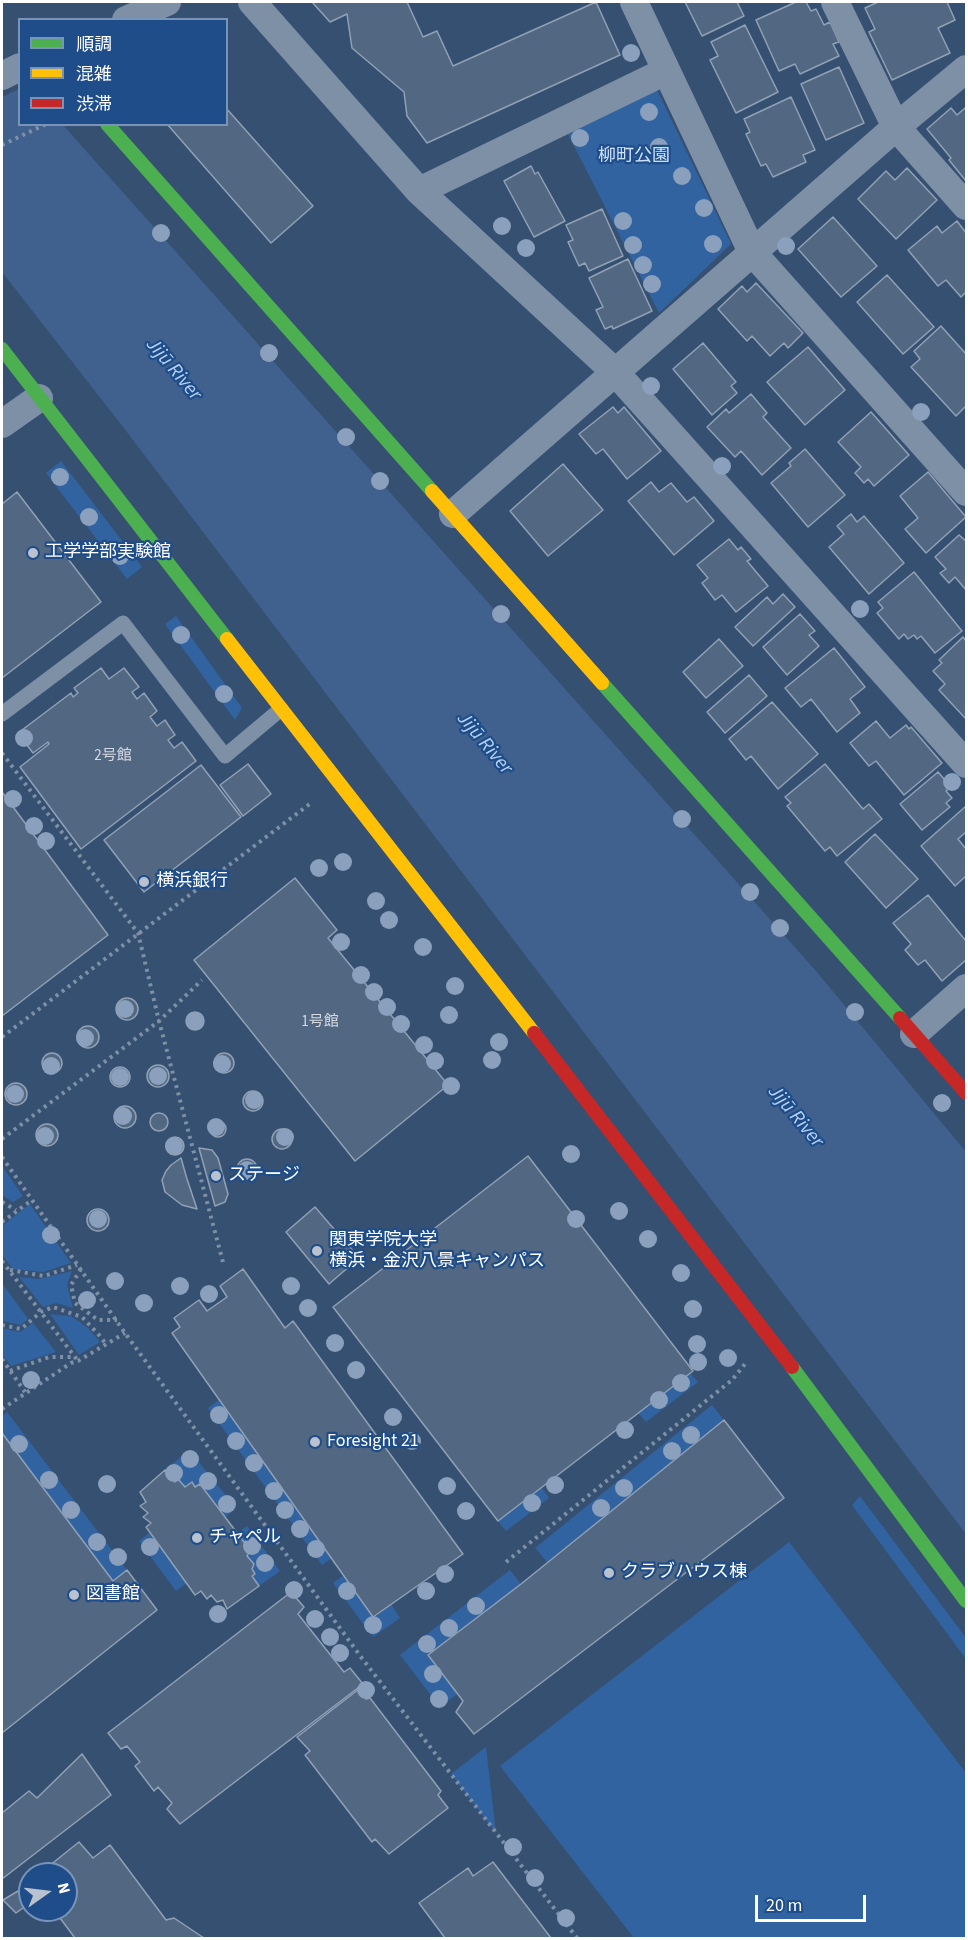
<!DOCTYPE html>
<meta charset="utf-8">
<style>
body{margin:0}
#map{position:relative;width:968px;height:1940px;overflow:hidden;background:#365072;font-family:"Source Sans 3","Noto Sans JP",sans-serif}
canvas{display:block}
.frame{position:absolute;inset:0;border:3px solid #fff;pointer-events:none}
.legend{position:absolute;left:18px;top:18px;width:210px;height:108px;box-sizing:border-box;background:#1e4d8a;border:2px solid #7894b9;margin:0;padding:8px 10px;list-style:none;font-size:18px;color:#fff}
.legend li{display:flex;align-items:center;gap:12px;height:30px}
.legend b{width:30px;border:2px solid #7894b9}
.north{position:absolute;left:18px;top:1862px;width:60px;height:60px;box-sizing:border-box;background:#1e4d8a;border:2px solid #7894b9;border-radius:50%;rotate:76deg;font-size:16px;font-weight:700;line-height:24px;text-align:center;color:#fff}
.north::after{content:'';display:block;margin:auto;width:21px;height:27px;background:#b9c2ce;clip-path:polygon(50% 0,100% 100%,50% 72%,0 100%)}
.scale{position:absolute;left:755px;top:1895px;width:111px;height:27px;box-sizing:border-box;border:3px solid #fff;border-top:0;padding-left:8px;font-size:18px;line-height:21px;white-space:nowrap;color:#fff;-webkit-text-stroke:4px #1e4d8a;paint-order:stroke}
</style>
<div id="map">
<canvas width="968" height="1940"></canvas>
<div class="frame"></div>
<ul class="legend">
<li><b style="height:8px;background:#4caf50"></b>順調</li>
<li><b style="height:8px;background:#ffc107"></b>混雑</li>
<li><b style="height:8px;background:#c62828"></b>渋滞</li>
</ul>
<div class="north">N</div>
<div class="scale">20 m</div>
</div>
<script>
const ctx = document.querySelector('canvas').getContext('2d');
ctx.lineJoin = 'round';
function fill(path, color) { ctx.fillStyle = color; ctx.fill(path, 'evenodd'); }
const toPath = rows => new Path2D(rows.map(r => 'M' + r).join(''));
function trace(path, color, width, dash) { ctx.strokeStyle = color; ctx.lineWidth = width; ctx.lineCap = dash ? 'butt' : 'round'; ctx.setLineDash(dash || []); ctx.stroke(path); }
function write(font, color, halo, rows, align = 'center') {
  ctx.font = font + ' "Source Sans 3","Noto Sans JP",sans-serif'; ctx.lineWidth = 4.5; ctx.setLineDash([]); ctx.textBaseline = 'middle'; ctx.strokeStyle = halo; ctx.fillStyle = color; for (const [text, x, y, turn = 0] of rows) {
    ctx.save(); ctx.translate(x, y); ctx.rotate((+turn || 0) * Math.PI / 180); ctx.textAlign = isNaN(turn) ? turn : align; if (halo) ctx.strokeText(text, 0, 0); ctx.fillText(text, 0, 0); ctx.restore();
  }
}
fill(toPath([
 [657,90,731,244,659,313,568,134],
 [61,461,142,567,127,579,46,473],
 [176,616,242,708,235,720,165,624],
 [2,1166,23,1196,13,1202,2,1195],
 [30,1204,71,1263,43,1272,13,1269,2,1255,2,1226],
 [72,1271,67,1284,73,1308,56,1303,43,1307,19,1277,39,1279],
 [2,1283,28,1319,21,1325,2,1321],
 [50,1314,71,1316,88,1328,100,1342,79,1355],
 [33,1323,56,1352,11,1366,2,1354,2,1328,20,1332],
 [690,1373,698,1382,646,1422,638,1413],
 [219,1400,332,1558,322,1565,208,1408],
 [712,1405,724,1420,547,1562,535,1548],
 [7,1412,127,1570,113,1581,2,1433,2,1416],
 [189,1450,236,1508,226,1517,200,1484,195,1487,192,1482,185,1487,179,1480,175,1482,165,1470],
 [542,1488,549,1498,506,1531,498,1521],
 [860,1496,966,1638,966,1659,852,1505],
 [247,1526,280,1571,259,1586,252,1576,255,1573,252,1569,254,1563,247,1556,250,1550,237,1533],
 [149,1533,187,1583,176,1591,139,1541],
 [789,1542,966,1773,966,1938,634,1938,500,1766],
 [510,1570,521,1584,428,1655,457,1694,440,1707,400,1655],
 [344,1575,373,1619,391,1604,400,1618,373,1637,333,1583],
 [486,1747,496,1833,451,1774]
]), '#3263a1');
fill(toPath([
 [19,89,20,124,63,125,816,971,966,1152,966,1534,120,423,2,272,2,97]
]), '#40618d');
const building = toPath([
 [312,2,407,2,423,37,437,31,453,66,596,2,620,55,427,143,407,116,404,92,352,48,347,14,330,22,312,2],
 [685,2,737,2,744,16,702,36,685,2],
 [796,2,806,2,811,11,816,9,824,25,830,22,839,42,833,44,839,56,800,74,795,64,779,71,756,20,796,2],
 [878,2,947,2,955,20,938,28,950,53,892,80,869,32,875,29,865,8,878,2],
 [745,25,778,92,736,113,710,60,718,56,711,42,745,25],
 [839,67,864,123,826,140,801,84,839,67],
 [791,97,815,150,803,155,806,162,773,177,766,164,761,166,746,134,750,132,744,119,791,97],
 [226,108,313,206,271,243,167,124,226,124,226,108],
 [951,108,957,115,965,108,966,110,966,181,949,160,951,158,927,129,951,108],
 [531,166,535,174,538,172,565,221,534,237,504,181,531,166],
 [907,168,937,200,896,239,858,199,886,171,895,180,907,168],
 [602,209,623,256,589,271,585,263,579,266,568,242,573,240,566,225,602,209],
 [833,217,877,266,841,297,798,249,833,217],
 [957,221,966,233,966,292,961,297,946,280,938,286,908,250,937,226,942,233,957,221],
 [628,259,652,311,613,329,612,326,605,329,596,310,603,307,589,278,628,259],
 [887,275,934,327,903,354,857,302,887,275],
 [756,283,803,333,788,348,784,343,770,356,752,336,747,341,718,309,742,286,747,292,756,283],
 [941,326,966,354,966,406,956,416,911,367,920,359,914,351,941,326],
 [703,343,736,382,731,386,737,393,712,415,673,369,703,343],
 [808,347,845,390,805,425,767,382,808,347],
 [751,394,767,413,763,417,791,448,762,475,741,451,735,457,707,427,726,409,729,413,751,394],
 [613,407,618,413,624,407,661,451,627,479,603,449,596,454,579,434,613,407],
 [871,412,909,455,874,486,868,479,864,483,855,473,861,467,838,442,871,412],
 [805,449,845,495,808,527,771,483,791,466,789,463,805,449],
 [563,464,603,510,548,556,510,511,563,464],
 [928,472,966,517,926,553,905,529,918,518,900,496,928,472],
 [651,482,659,492,671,483,687,502,694,497,714,521,674,555,628,501,651,482],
 [17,492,101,602,2,678,2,504,17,492],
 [851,514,857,522,864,516,904,563,869,594,829,547,844,534,837,526,851,514],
 [959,535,966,541,966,590,955,577,949,583,940,573,946,569,935,557,959,535],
 [729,539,738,550,741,547,751,559,747,561,768,586,736,612,722,595,715,600,702,583,708,578,697,565,729,539],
 [914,572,962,631,935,653,921,636,917,639,914,635,908,639,904,634,899,639,877,613,883,608,878,602,914,572],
 [783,594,795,607,753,646,735,627,767,597,773,604,783,594],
 [800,614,815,631,809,635,819,646,787,675,763,647,800,614],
 [963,637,966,641,966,719,939,690,945,684,933,671,942,663,939,660,963,637],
 [719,639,743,666,706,698,683,672,719,639],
 [834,648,865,687,850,699,860,713,837,732,811,699,801,707,785,688,834,648],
 [101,668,109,679,124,668,139,687,132,692,137,699,144,693,157,711,150,717,157,726,165,720,175,735,168,740,174,748,182,742,196,761,81,849,20,767,49,744,48,742,33,753,18,733,71,693,73,697,78,693,74,688,101,668],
 [749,675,767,696,725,733,707,712,749,675],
 [772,702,818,754,778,789,751,756,746,760,729,739,772,702],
 [876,721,890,738,906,725,909,729,911,727,942,763,904,795,876,761,869,766,850,743,876,721],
 [248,764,271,794,243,816,220,785,248,764],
 [825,764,863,809,869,804,882,819,837,856,830,847,825,851,787,806,791,803,785,797,825,764],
 [201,765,241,817,144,892,104,840,201,765],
 [938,772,951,787,946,791,952,798,946,803,950,807,922,830,900,804,938,772],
 [2,792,108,935,2,1016,2,792],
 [966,806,966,832,958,839,966,849,966,876,955,886,921,846,966,806],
 [875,834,918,879,886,908,845,862,875,834],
 [295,878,337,930,328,938,448,1085,355,1161,194,960,295,878],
 [928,895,966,941,966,960,942,981,925,960,918,965,905,950,911,944,893,923,928,895],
 '116 1009a11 11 0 1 1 22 0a11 11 0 1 1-22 0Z',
 '186 1021a9 9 0 1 1 18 0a9 9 0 1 1-18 0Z',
 '77 1037a11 11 0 1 1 22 0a11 11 0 1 1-22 0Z',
 '42 1063a10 10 0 1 1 20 0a10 10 0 1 1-20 0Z',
 '214 1063a10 10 0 1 1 20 0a10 10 0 1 1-20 0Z',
 '147 1076a11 11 0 1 1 22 0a11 11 0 1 1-22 0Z',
 '110 1077a10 10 0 1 1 20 0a10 10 0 1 1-20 0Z',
 '5 1094a11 11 0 1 1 22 0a11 11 0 1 1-22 0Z',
 '243 1101a10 10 0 1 1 20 0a10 10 0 1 1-20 0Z',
 '114 1117a11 11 0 1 1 22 0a11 11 0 1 1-22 0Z',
 '150 1122a9 9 0 1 1 18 0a9 9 0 1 1-18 0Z',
 '210 1129a8 8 0 1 1 16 0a8 8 0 1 1-16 0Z',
 '36 1135a11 11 0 1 1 22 0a11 11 0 1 1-22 0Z',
 '272 1139a10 10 0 1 1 20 0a10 10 0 1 1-20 0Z',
 '166 1146a9 9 0 1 1 18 0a9 9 0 1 1-18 0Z',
 [199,1148,212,1150,218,1158,228,1194,225,1202,215,1206,199,1148],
 [528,1156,693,1371,498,1521,333,1307,528,1156],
 [181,1158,187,1179,197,1209,182,1205,165,1192,162,1180,166,1171,171,1165,181,1158],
 '237 1169a10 10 0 1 1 20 0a10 10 0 1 1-20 0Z',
 [315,1207,359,1258,329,1284,286,1232,315,1207],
 '87 1220a11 11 0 1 1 22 0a11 11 0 1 1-22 0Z',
 [243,1269,285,1328,293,1321,463,1554,373,1617,172,1333,180,1327,174,1318,199,1300,207,1311,227,1297,220,1286,243,1269],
 [724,1420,784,1498,474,1734,456,1712,463,1701,428,1655,521,1584,724,1420],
 [2,1433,113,1581,127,1570,157,1610,2,1733,2,1433],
 [165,1470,175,1482,178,1479,185,1487,192,1482,195,1487,200,1484,250,1550,247,1556,254,1564,252,1569,255,1574,252,1576,259,1586,227,1609,223,1600,217,1602,211,1595,207,1599,201,1591,195,1595,146,1527,151,1523,143,1517,148,1513,140,1506,146,1502,140,1492,165,1470],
 [291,1592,304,1607,298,1614,344,1672,350,1668,363,1684,180,1824,167,1809,172,1803,158,1787,154,1791,135,1766,140,1762,127,1746,121,1749,108,1733,291,1592],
 [359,1689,366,1699,370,1698,441,1791,438,1795,448,1808,389,1854,375,1839,372,1842,305,1755,310,1751,297,1737,359,1689],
 [82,1754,111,1795,2,1879,2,1813,29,1791,37,1798,82,1754],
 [79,1842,93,1858,110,1845,166,1920,174,1918,204,1938,75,1938,54,1910,66,1910,66,1874,39,1874,79,1842],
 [493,1862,551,1938,445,1938,419,1903,468,1868,473,1876,493,1862],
 [23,1888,30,1898,30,1903,16,1913,3,1900,23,1888]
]);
fill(building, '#526782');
trace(building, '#91a1b5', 1.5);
trace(toPath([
 [2,145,46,124],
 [2,753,138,933,159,1021,224,1266],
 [2,1037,311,803],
 [2,1139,159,1021,202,980],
 [2,1157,125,1333,361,1657,577,1938],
 [2,1202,16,1210],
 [2,1222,32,1200],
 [2,1261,78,1361],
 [81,1269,71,1285,75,1303,98,1320,117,1320],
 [10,1270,44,1276,77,1265],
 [2,1325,21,1329,41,1312,53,1307,82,1317,99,1335,106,1344],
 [2,1359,25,1392],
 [10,1371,49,1357,75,1357],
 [2,1409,71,1363,78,1361,125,1333],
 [506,1562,732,1380,745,1364]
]), '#7d90a6', 4, [3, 4.5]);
trace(toPath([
 [2,714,123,623,225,756,281,709]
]), '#7d90a6', 15);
trace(toPath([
 [252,2,419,191,615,372,966,764],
 [634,2,752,252,966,492],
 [835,2,896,127,966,206],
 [126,20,167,2],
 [2,76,20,67],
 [419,191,666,71],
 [2,424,39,398],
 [453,514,896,127,966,69],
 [914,1034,966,988]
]), '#7d90a6', 28);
trace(toPath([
 [107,124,432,491],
 [2,349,227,639],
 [602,683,900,1018],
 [792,1367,966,1601]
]), '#4caf50', 14);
trace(toPath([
 [432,491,602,683],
 [227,639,534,1033]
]), '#ffc107', 14);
trace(toPath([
 [900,1018,966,1093],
 [534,1033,792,1367]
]), '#c62828', 14);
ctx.fillStyle = '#8aa0bc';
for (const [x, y] of [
 [631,53],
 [649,112],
 [580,138],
 [659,147],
 [682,176],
 [704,208],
 [623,221],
 [502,226],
 [161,233],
 [713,244],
 [633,245],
 [786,246],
 [526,248],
 [643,265],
 [652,284],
 [269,353],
 [651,386],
 [921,412],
 [346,437],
 [722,466],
 [60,477],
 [380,481],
 [89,517],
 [120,556],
 [860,609],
 [501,614],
 [181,635],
 [224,694],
 [24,738],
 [952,782],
 [13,799],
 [682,819],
 [34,826],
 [46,841],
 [343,862],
 [319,868],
 [750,892],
 [376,901],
 [389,920],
 [780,928],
 [341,942],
 [423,947],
 [361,975],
 [455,986],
 [374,992],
 [387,1007],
 [125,1009],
 [855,1012],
 [449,1015],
 [195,1021],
 [401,1024],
 [85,1038],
 [499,1042],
 [424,1045],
 [492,1060],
 [435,1061],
 [222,1064],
 [51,1066],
 [158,1076],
 [120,1077],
 [451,1086],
 [15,1094],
 [254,1100],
 [942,1103],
 [123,1116],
 [216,1127],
 [45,1136],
 [285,1137],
 [174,1146],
 [571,1154],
 [247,1170],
 [619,1211],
 [98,1219],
 [576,1219],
 [51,1235],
 [648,1239],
 [681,1273],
 [115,1281],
 [180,1286],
 [291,1286],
 [209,1294],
 [87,1300],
 [144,1303],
 [308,1308],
 [693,1309],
 [335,1343],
 [697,1344],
 [728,1358],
 [698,1362],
 [356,1370],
 [31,1380],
 [681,1383],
 [659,1400],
 [219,1415],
 [393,1417],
 [625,1430],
 [691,1435],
 [236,1441],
 [412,1441],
 [19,1444],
 [672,1451],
 [190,1459],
 [254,1463],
 [174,1473],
 [49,1480],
 [208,1481],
 [107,1484],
 [555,1485],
 [447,1486],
 [624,1488],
 [274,1491],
 [532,1503],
 [227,1504],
 [601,1508],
 [71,1510],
 [285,1510],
 [466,1511],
 [300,1529],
 [97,1542],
 [252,1546],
 [150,1547],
 [316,1549],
 [118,1557],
 [265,1563],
 [445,1574],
 [294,1590],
 [347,1591],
 [426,1591],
 [476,1606],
 [218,1614],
 [315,1619],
 [373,1625],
 [449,1628],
 [330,1637],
 [427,1644],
 [340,1653],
 [433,1674],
 [366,1690],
 [439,1699],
 [513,1847],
 [535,1878],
 [566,1918]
]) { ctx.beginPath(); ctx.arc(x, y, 9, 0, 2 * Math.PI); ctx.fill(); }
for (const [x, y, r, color] of [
 [33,553,6,"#b9c2ce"],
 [144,882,6,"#b9c2ce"],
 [216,1176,6,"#b9c2ce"],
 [317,1251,6,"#b9c2ce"],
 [315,1442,6,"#b9c2ce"],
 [197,1538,6,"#b9c2ce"],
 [609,1573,6,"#b9c2ce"],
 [74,1595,6,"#b9c2ce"]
]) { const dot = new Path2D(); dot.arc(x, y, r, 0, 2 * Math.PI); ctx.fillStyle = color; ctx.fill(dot); trace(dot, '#1e4d8a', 2); }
write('15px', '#d4d9e0', null, [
 ["2号館",113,757],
 ["1号館",320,1023]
]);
write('18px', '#cee1f9', '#1e4d8a', [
 ["柳町公園",634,157]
]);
write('18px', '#fff', '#1e4d8a', [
 ["工学学部実験館",45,553],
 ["横浜銀行",156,882],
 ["ステージ",228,1176],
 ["関東学院大学",329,1241],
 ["横浜・金沢八景キャンパス",329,1262],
 ["Foresight 21",327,1442],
 ["チャペル",209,1538],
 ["クラブハウス棟",621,1573],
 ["図書館",86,1595]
], 'left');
write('italic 20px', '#b5d1f3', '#1e4d8a', [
 ["Jijū River",173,370,50],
 ["Jijū River",484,744,50],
 ["Jijū River",795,1117,50]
]);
</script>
